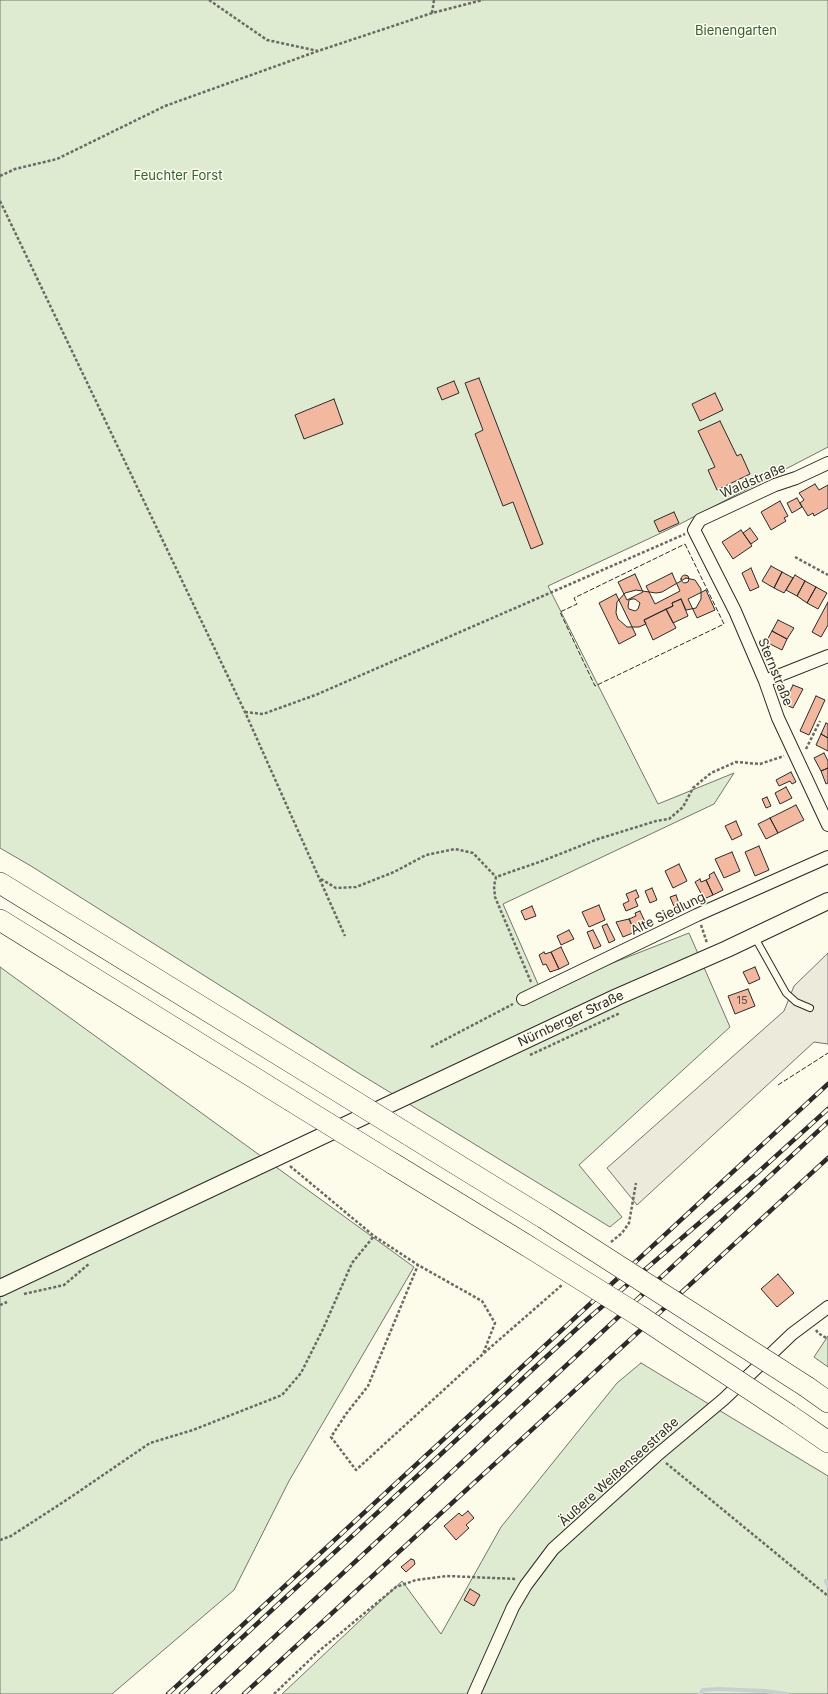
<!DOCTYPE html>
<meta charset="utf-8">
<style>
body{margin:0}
canvas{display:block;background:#fdfbea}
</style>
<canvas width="828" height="1694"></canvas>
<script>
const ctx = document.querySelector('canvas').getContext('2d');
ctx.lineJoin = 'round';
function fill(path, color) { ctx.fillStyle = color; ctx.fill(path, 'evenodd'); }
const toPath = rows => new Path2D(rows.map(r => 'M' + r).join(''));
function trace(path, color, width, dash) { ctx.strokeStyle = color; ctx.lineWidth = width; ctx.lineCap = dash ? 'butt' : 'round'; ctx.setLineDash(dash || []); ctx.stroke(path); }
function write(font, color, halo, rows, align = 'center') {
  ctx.font = font + ' Inter,sans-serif'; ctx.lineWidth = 3; ctx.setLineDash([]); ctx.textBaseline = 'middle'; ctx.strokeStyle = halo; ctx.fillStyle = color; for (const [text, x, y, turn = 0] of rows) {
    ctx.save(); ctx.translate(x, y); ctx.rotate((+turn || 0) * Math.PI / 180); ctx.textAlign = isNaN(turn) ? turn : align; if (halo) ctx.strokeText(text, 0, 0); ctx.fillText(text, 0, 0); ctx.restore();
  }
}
const green = toPath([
 [0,0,828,0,828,447,678,525,548,586,658,804,734,773,714,804,503,904,541,991,689,933,730,1027,579,1165,622,1217,610,1227,360,1074,31,866,0,848,0,0],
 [0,967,414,1267,289,1481,234,1590,112,1694,0,1694,0,967],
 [828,1336,828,1367,814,1357,828,1336],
 [641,1363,828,1476,828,1694,282,1694,402,1581,441,1634,501,1527,617,1383,641,1363]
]);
fill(green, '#deebd1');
trace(green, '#74746e', 1);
const parking = toPath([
 [828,953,828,1044,814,1042,637,1205,607,1168,784,1011,794,986,828,953]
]);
fill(parking, '#eceadb');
trace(parking, '#74746e', 1);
trace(toPath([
 [826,1581,828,1586],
 [700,1694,703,1690,718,1689,765,1691,787,1694]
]), '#c7d0d0', 4);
const building = toPath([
 [479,378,543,544,531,549,513,502,503,506,475,434,483,430,465,383,479,378],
 [454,381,459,393,442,400,437,388,454,381],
 [715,393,723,410,700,421,692,404,715,393],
 [334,399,343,424,304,439,295,415,334,399],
 [720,421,737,456,741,454,750,474,717,490,708,470,715,467,698,431,720,421],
 [815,484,819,490,828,485,828,508,814,516,813,513,808,516,800,503,804,500,799,493,815,484],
 [797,498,802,507,792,513,787,503,797,498],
 [780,501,788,516,784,518,786,521,771,530,761,512,780,501],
 [674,512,679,523,659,532,654,521,674,512],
 [750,528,758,539,751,544,743,533,750,528],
 [741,530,752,546,733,559,722,542,741,530],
 [771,566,782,572,774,588,762,581,771,566],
 [751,568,759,587,750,591,742,573,751,568],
 [782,572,793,578,784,593,774,588,782,572],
 [672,573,680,591,655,604,646,586,672,573],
 [635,574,643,592,627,600,618,582,635,574],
 '681 579a4 4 0 1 1 8 0a4 4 0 1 1-8 0Z',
 [795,575,805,581,797,596,786,590,795,575],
 [686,578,695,580,701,589,701,599,696,608,686,610,681,599,672,603,673,606,644,620,646,624,639,627,627,627,618,619,616,613,617,602,625,593,636,590,656,593,662,592,686,578],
 [632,599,635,599,640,603,638,609,635,611,629,609,628,607,629,600,632,599],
 [805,581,816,587,807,603,797,596,805,581],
 [816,587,827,593,818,609,807,603,816,587],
 [706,590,715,610,697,618,688,599,706,590],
 [616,594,636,635,619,644,599,603,616,594],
 [681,599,688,616,673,623,666,609,673,606,672,603,681,599],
 [828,602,828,625,821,637,812,632,828,602],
 [666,609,676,628,653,640,644,620,666,609],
 [778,620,794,628,787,639,772,631,778,620],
 [772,631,787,639,782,650,766,642,772,631],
 [793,685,803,689,793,708,784,704,793,685],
 [816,696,825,700,809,735,800,731,816,696],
 [826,723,828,724,828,738,821,734,826,723],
 [821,734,828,738,828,751,816,745,821,734],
 [824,753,828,761,828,768,821,771,814,758,824,753],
 [828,768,828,783,826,784,821,771,828,768],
 [791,772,796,782,792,784,790,781,779,786,776,780,791,772],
 [786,787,792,798,780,804,775,793,786,787],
 [767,797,771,806,766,808,762,799,767,797],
 [796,805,804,820,778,833,770,818,796,805],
 [770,818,778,833,766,839,758,824,770,818],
 [736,821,742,835,732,840,725,826,736,821],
 [759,846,769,870,755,876,745,852,759,846],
 [732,852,740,871,724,878,715,859,732,852],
 [679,864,687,881,673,888,665,871,679,864],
 [714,872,723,890,713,895,706,880,710,878,709,875,714,872],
 [700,879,701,882,706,880,713,895,704,899,695,882,700,879],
 [652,888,657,900,650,903,645,891,652,888],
 [636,890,639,897,635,899,638,906,626,911,623,904,629,901,626,894,636,890],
 [676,895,681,909,676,911,670,897,676,895],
 [599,905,605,920,589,927,582,912,599,905],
 [532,906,536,916,525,920,521,911,532,906],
 [640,911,647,926,635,932,629,919,636,916,635,913,640,911],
 [629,919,635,932,623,937,616,922,629,919],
 [607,924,615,940,609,943,602,926,607,924],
 [569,930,574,939,561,945,557,936,569,930],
 [593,930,601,946,594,949,587,932,593,930],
 [561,947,569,964,559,969,551,952,561,947],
 [544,952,545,954,551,952,559,969,550,972,546,964,543,965,539,955,544,952],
 [755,967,760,979,749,984,743,972,755,967],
 [748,989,755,1006,735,1014,728,996,748,989],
 [778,1274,794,1293,777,1307,761,1289,778,1274],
 [468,1511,474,1518,466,1525,469,1528,456,1540,444,1526,459,1513,462,1516,468,1511],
 [411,1559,414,1560,415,1564,406,1572,401,1567,411,1559],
 [470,1589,480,1595,474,1606,464,1600,470,1589]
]);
fill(building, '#f2b8a0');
trace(building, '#2b2b2b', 1);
const lane = toPath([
 [754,936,786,993,796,1002,810,1008]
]);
const street = toPath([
 [828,463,796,478,775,485,700,520,694,530,735,611,765,681,778,718,828,825],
 [765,681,828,656],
 [523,999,697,915,828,857],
 [474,1694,513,1607,526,1585,553,1549,656,1456,724,1399,792,1334,828,1307]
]);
const secondary = toPath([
 [0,1288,617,997,727,949,828,901]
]);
const highway = toPath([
 [0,883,307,1072],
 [0,920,290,1100],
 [409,1135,544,1218],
 [392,1163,526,1245],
 [807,1387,828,1402],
 [789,1415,828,1442]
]);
trace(lane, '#2b2b2b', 8);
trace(street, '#2b2b2b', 14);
trace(secondary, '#2b2b2b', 18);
trace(highway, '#2b2b2b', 22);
trace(toPath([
 [209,0,267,40,318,51],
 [432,13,434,0],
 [0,176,15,169,57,159,165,106,318,51,432,13,483,0],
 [0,201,245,712,345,936],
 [795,557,828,575],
 [245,712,263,714,318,694,685,534],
 [806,749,820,721],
 [321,879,336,888,356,887,394,872,426,855,455,849,473,853,496,877],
 [701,925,707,943],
 [531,982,495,897,494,886,496,877,542,861,598,839,656,821,669,819,683,807,693,788,711,773,736,762,760,764,784,756],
 [431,1047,513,1004],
 [530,1055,620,1013],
 [290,1166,374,1236,418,1265,482,1301,495,1323,483,1354,356,1470,331,1437,346,1414,368,1386,418,1265],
 [611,1242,622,1233,629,1223,636,1183],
 [24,1294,64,1285,90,1263],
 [0,1305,7,1302],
 [816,1330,818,1333,828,1339],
 [484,1353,562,1285],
 [666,1463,828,1596],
 [0,1540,11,1536,68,1499,150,1443,193,1430,282,1395,301,1373,323,1329,352,1263,374,1236],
 [274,1694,319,1651,396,1587,416,1580,447,1576,517,1579]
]), '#6a6964', 2.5, [3, 2]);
trace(lane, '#fdfbea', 6);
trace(street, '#fdfbea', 12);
trace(secondary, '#fdfbea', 16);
trace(highway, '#fdfbea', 21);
const rail = toPath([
 [168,1694,828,1084],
 [181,1694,583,1323,755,1175,828,1109],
 [213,1694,828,1122],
 [244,1694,828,1158]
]);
trace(rail, '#2b2b2b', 4.5);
trace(rail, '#fdfbea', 3, [9]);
const highwayBridge = toPath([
 [307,1072,409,1135],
 [290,1100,392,1163],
 [544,1218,807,1387],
 [526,1245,638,1315,789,1415]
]);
trace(highwayBridge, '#2b2b2b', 22, []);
trace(highwayBridge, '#fdfbea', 21);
trace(toPath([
 [685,544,724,624,595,686,560,612,577,604,574,598,685,544],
 [778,1085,828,1053]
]), '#2b2b2b', 1, [5, 2]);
write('11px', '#5d4e48', null, [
 ["15",742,1001]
]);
write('13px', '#34623c', '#fdfbea', [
 ["Bienengarten",736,31],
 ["Feuchter Forst",178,176]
]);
write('13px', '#2b2b2b', '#fdfbea', [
 ["Waldstraße",753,481,-23],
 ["Sternstraße",775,672,68],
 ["Alte Siedlung",668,914,-26],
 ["Nürnberger Straße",571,1019,-25],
 ["Äußere Weißenseestraße",619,1472,-42]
]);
</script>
